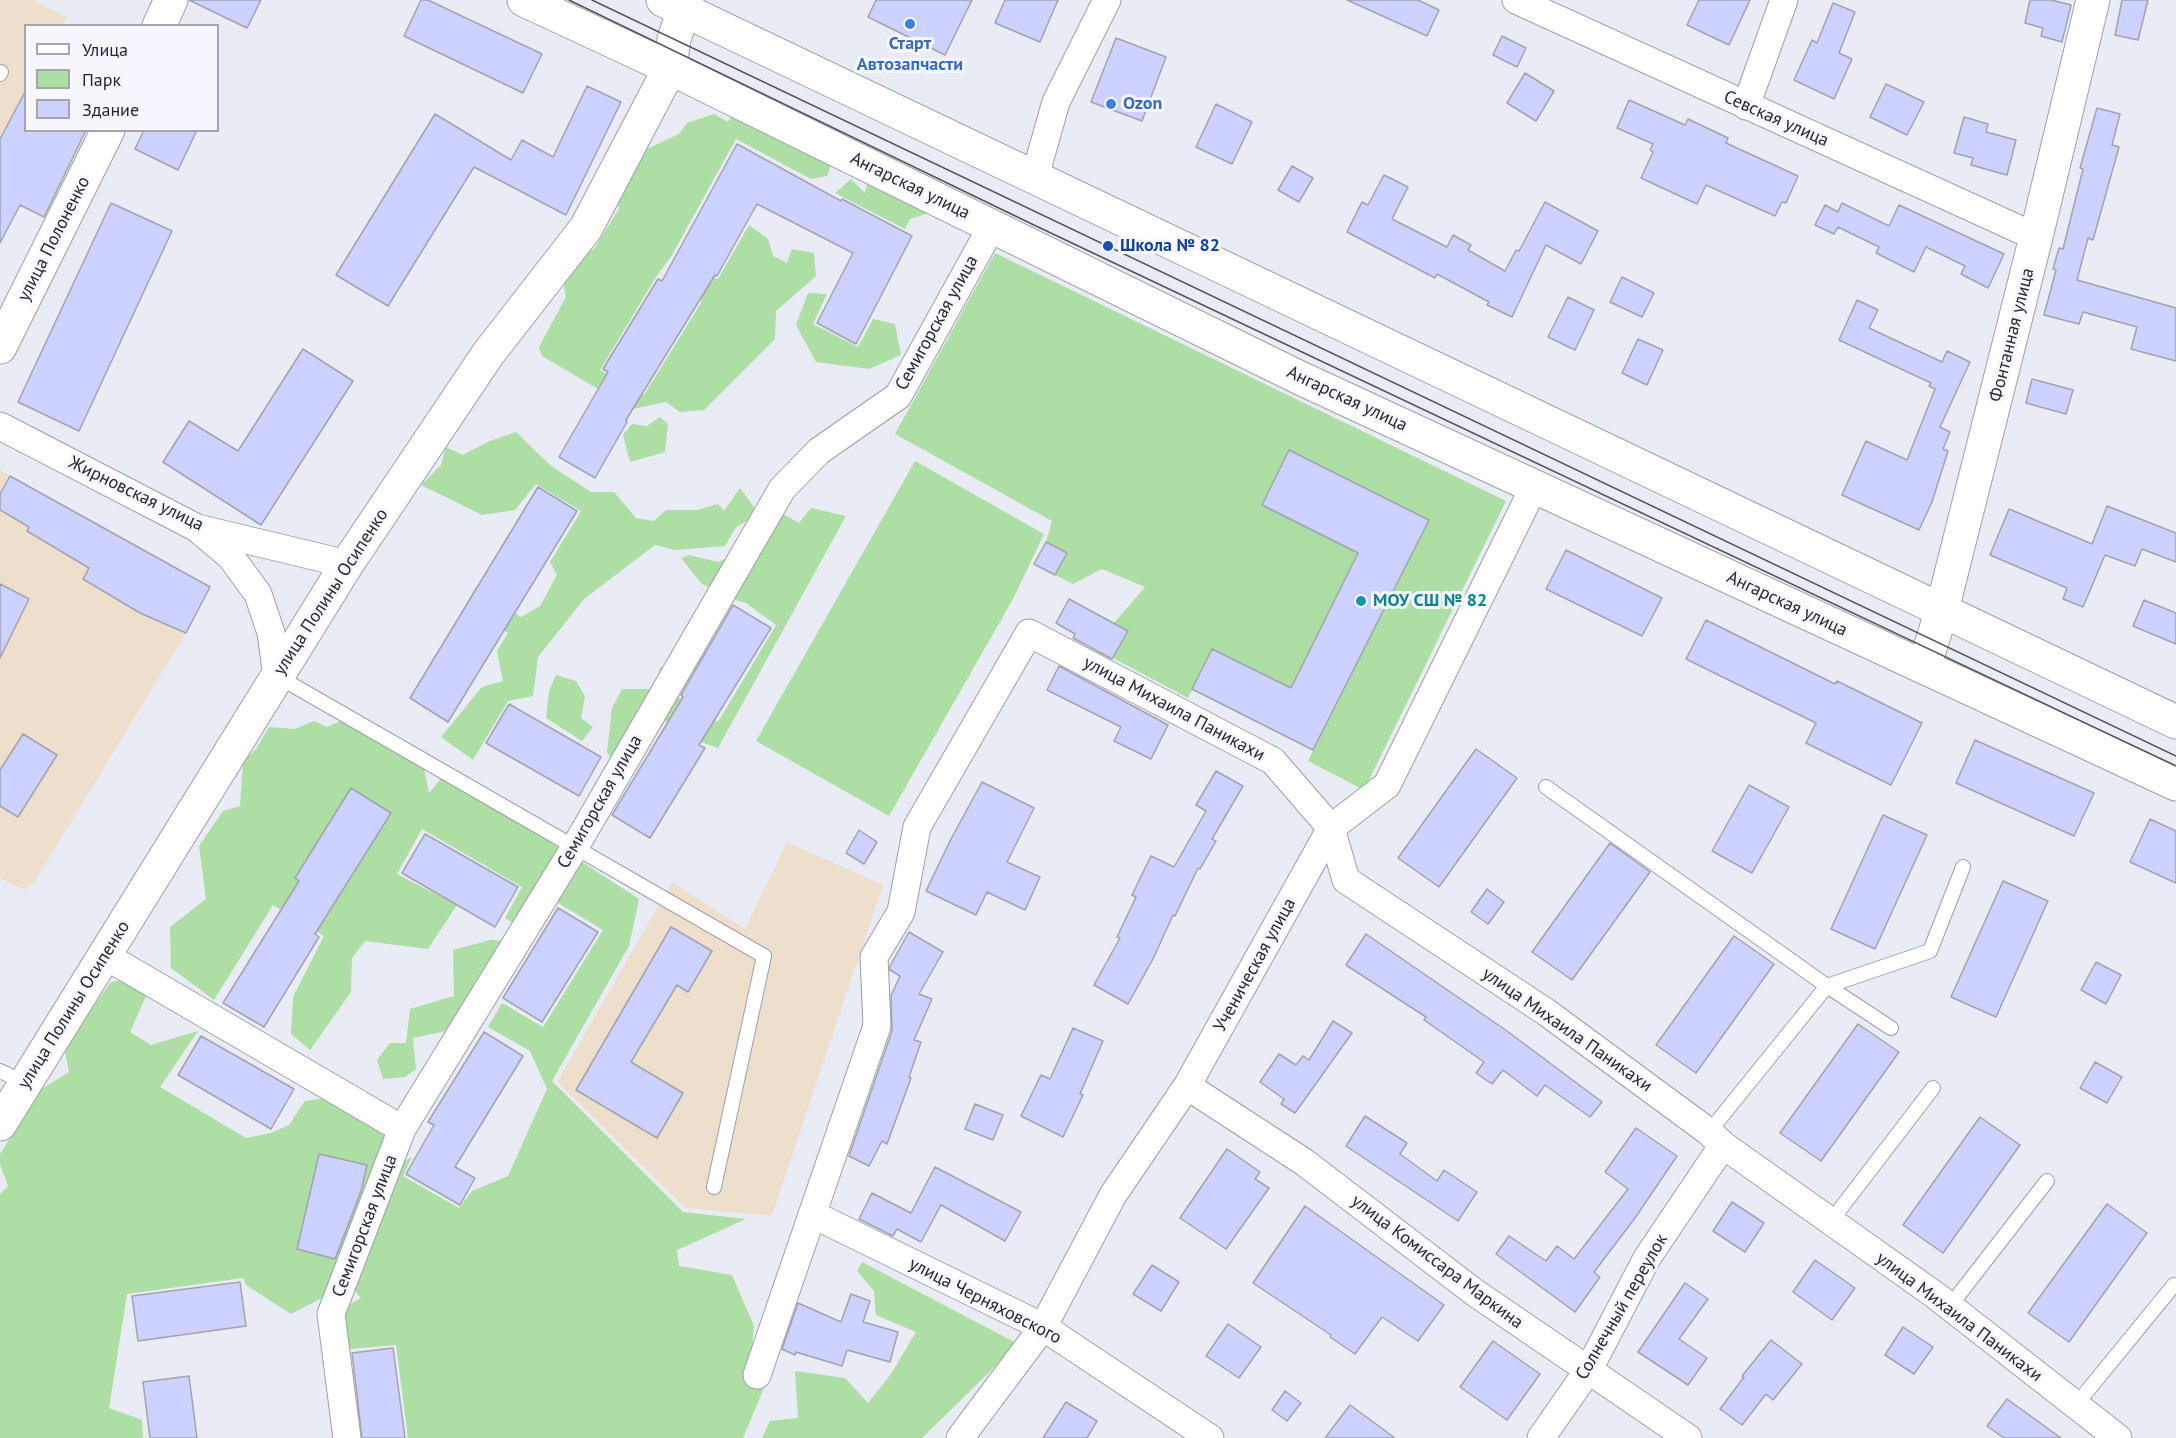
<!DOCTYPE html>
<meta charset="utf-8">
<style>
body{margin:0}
#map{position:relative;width:2176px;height:1438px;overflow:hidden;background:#e9ebf5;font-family:"PT Sans",sans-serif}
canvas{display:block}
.legend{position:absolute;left:24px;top:24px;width:195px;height:108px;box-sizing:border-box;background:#f7f8ff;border:2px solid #a4a4aa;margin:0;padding:8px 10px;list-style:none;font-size:18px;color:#27272b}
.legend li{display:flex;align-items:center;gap:12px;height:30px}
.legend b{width:30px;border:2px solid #a4a4aa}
</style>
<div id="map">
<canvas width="2176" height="1438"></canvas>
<ul class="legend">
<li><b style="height:8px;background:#fff"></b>Улица</li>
<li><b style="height:16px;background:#addea3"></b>Парк</li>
<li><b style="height:16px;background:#ccd1ff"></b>Здание</li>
</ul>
</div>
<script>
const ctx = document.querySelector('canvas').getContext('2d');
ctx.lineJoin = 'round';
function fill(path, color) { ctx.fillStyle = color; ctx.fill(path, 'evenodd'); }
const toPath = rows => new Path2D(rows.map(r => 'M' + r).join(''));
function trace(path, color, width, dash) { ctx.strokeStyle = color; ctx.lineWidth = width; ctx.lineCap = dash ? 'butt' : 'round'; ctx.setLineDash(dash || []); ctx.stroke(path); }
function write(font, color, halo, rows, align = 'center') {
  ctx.font = font + ' "PT Sans",sans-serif'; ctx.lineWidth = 6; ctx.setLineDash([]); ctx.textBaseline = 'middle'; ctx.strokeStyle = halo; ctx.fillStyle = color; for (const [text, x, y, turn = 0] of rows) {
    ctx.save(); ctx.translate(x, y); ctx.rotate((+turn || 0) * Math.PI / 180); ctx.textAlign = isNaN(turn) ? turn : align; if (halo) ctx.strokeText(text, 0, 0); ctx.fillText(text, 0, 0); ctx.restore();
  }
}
fill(toPath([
 [0,0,34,0,67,17,61,25,26,26,26,130,86,131,82,139,94,144,49,220,20,205,0,243],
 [0,470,210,587,186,633,35,881,25,890,0,878],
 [787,842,883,885,772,1216,685,1208,557,1082,672,882,745,929]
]), '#eedfcc');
fill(toPath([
 [736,107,835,154,827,176,811,179,736,139,672,255,656,277,600,370,644,395,701,303,703,276,710,276,718,279,749,225,768,239,773,256,787,263,792,249,814,253,816,276,776,311,775,339,704,410,680,412,666,402,632,409,542,356,539,347,566,297,563,281,577,256,594,249,619,209,617,191,638,153,679,134,687,123,714,114,728,122],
 [869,172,941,209,910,219,905,229,835,193,851,179,865,193],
 [995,253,1506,501,1364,790,1308,761,1428,520,1289,451,1262,505,1358,553,1291,688,1213,649,1188,698,1113,658,1127,631,1114,623,1145,587,1102,569,1073,584,1055,575,1067,553,1046,542,1052,521,895,434],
 [808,293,827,294,813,324,858,347,873,319,895,324,901,355,869,369,816,362,796,325],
 [660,417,668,424,665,452,630,462,623,435,632,424,647,426],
 [516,432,551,466,591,492,614,492,636,518,654,521,666,510,697,510,718,504,724,511,740,488,759,514,736,527,725,546,675,550,655,545,584,599,538,657,533,696,508,701,473,760,441,737,482,687,503,681,497,651,508,633,465,606,476,587,521,617,540,606,557,575,550,562,581,511,536,484,515,510,482,515,421,485,441,465,446,447,463,455,490,441],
 [915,461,1044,534,1013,599,889,816,756,741],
 [772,508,799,523,811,508,846,516,718,748,701,742,665,721,628,780,623,780,607,752,612,708,622,689,657,689,660,667,676,667,673,694,718,722,776,625,746,603,729,598,702,584,681,558,689,555,718,562,732,556],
 [556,675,576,681,585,696,581,718,593,727,582,741,546,718,549,691],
 [343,720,424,768,429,793,442,777,563,850,569,875,582,862,639,899,629,946,552,1081,683,1212,746,1219,677,1250,679,1266,732,1275,754,1326,750,1369,766,1383,743,1438,408,1438,396,1345,328,1351,319,1322,361,1298,349,1284,291,1314,246,1285,243,1278,127,1294,109,1408,142,1420,143,1438,0,1438,0,1194,8,1186,0,1164,0,1154,40,1090,69,1072,64,1046,111,982,133,978,146,996,130,1032,151,1045,198,1031,160,1087,246,1138,271,1133,289,1125,305,1101,338,1096,392,1134,401,1163,412,1157,403,1176,459,1208,472,1191,508,1176,547,1089,530,1051,488,1027,502,1003,543,1027,603,930,558,903,533,934,505,918,522,887,422,829,397,874,457,905,428,949,365,941,352,958,351,992,310,1050,291,1034,293,997,324,936,273,905,214,1000,171,968,170,927,206,899,199,846,223,811,240,806,243,761,256,749,269,727,295,729,314,721,327,727],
 [490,940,512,941,459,1028,413,1038,416,1069,405,1077,383,1079,377,1060,390,1043,406,1043,410,1009,454,996,453,950],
 [862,1262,1018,1344,922,1438,762,1438,770,1421,798,1418,795,1371,845,1378,868,1403,891,1374,916,1332,876,1315,874,1291,857,1271]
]), '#addea3');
const building = toPath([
 [189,0,261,0,247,28,189,0],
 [421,0,428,0,542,54,523,93,404,36,421,0],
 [876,0,972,0,945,55,868,17,876,0],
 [1005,0,1058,0,1040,42,995,23,1005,0],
 [1347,0,1418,0,1439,10,1427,36,1347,0],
 [1699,0,1750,0,1729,45,1687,25,1699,0],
 [2030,0,2051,0,2071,5,2062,42,2041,36,2043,28,2025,23,2030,0],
 [2122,0,2148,0,2138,40,2115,35,2122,0],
 [1833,3,1855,12,1839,53,1852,59,1834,99,1794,80,1812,40,1817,43,1833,3],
 [1502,36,1526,48,1517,67,1493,55,1502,36],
 [1116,38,1166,57,1142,121,1091,102,1116,38],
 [1525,73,1554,91,1536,121,1507,103,1525,73],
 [1886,84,1924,102,1907,135,1870,117,1886,84],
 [587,86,621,102,566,215,474,167,388,306,336,275,435,114,511,160,522,140,553,157,587,86],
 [26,90,26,130,86,130,44,217,20,205,0,243,0,139,26,90],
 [1629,100,1685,125,1688,119,1728,138,1726,143,1798,176,1786,203,1782,202,1775,216,1706,185,1697,204,1641,178,1653,152,1650,150,1653,144,1617,128,1629,100],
 [1216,104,1252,122,1232,164,1196,147,1216,104],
 [2097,108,2120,114,2112,145,2119,147,2093,240,2088,238,2077,280,2176,308,2176,361,2131,349,2137,327,2083,312,2079,324,2044,315,2056,270,2053,269,2059,248,2063,249,2083,169,2080,168,2097,108],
 [1964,117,1988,124,1986,132,2016,140,2007,175,1971,165,1973,158,1954,153,1964,117],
 [144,130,197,130,178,170,135,149,144,130],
 [737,144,841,201,842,199,912,236,856,344,817,323,853,253,757,204,717,276,715,275,626,420,627,422,595,478,559,457,608,372,603,369,658,279,662,281,737,144],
 [1292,166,1313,178,1299,202,1278,190,1292,166],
 [1384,175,1408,187,1392,219,1447,247,1453,235,1471,245,1468,250,1505,271,1516,250,1519,251,1545,202,1598,231,1581,264,1546,245,1512,317,1487,305,1489,302,1437,274,1435,278,1347,232,1362,202,1368,205,1384,175],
 [111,203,172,231,79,431,18,402,111,203],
 [1842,203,1889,226,1899,205,2004,254,1988,288,1961,274,1965,266,1926,247,1914,272,1876,253,1879,247,1838,227,1834,234,1815,225,1825,205,1838,212,1842,203],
 [1622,277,1654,293,1642,317,1610,302,1622,277],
 [1568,297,1594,310,1575,350,1548,337,1568,297],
 [1857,300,1878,310,1869,328,1942,362,1947,351,1970,362,1940,427,1950,432,1943,449,1948,451,1932,502,1919,530,1842,495,1866,441,1907,460,1935,389,1929,386,1931,383,1839,340,1857,300],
 [1638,339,1663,350,1647,385,1622,373,1638,339],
 [303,349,353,381,261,525,163,462,189,421,238,451,303,349],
 [2032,379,2073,390,2066,414,2026,403,2032,379],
 [1289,450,1429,520,1313,750,1192,689,1212,649,1291,688,1358,553,1262,505,1289,450],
 [10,476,210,587,186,633,140,613,83,579,89,568,27,531,29,527,0,510,0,494,10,476],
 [538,487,577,511,448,722,410,698,538,487],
 [2107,506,2176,533,2176,562,2142,549,2135,566,2105,555,2083,607,2063,599,2067,588,1990,555,2009,509,2092,544,2107,506],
 [1046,542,1067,553,1055,575,1034,564,1046,542],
 [1566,550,1662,598,1642,636,1546,589,1566,550],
 [0,584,29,599,0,658,0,584],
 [1069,599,1128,631,1112,659,1073,638,1075,634,1056,623,1069,599],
 [2144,600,2176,613,2176,644,2133,626,2144,600],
 [733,605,771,628,699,745,705,748,650,838,612,815,683,697,681,695,733,605],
 [1706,620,1835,684,1837,681,1922,723,1891,785,1806,743,1816,723,1686,659,1706,620],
 [1059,666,1168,725,1151,759,1114,741,1121,727,1047,690,1059,666],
 [509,704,601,757,579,796,486,743,509,704],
 [23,734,57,755,18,817,0,806,0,770,23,734],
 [1975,740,2094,793,2074,836,1956,783,1975,740],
 [1476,749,1517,778,1439,887,1398,858,1476,749],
 [1216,771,1243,786,1212,839,1216,841,1200,869,1198,868,1175,916,1173,915,1153,959,1128,1004,1094,985,1120,938,1117,937,1136,897,1132,895,1151,856,1174,867,1206,811,1196,805,1216,771],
 [982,782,1034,808,1007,862,1040,877,1025,910,987,892,976,915,926,891,951,839,982,782],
 [1749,785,1789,807,1752,873,1712,851,1749,785],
 [351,788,391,813,315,934,319,937,264,1027,223,1003,299,881,295,878,351,788],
 [1883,815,1927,835,1875,949,1831,929,1883,815],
 [2150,819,2176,831,2176,883,2130,862,2150,819],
 [859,830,877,842,864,864,846,853,859,830],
 [425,834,518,887,495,927,402,873,425,834],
 [1610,843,1650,872,1572,980,1532,952,1610,843],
 [2003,881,2048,901,1996,1017,1951,997,2003,881],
 [1487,889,1504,902,1488,924,1471,912,1487,889],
 [558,908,598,932,542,1022,503,998,558,908],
 [671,927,712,951,688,992,677,985,631,1062,683,1093,657,1138,576,1090,671,927],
 [909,932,943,952,919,994,932,999,914,1040,921,1042,909,1077,911,1078,887,1144,882,1141,869,1166,849,1156,892,1031,891,996,900,976,890,970,890,966,909,932],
 [1366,934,1507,1031,1602,1102,1590,1117,1545,1085,1537,1096,1503,1070,1492,1084,1476,1073,1484,1062,1424,1020,1426,1017,1346,965,1366,934],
 [1734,936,1774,964,1696,1073,1656,1045,1734,936],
 [2096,962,2121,975,2106,1004,2081,990,2096,962],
 [1333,1021,1352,1033,1295,1113,1281,1104,1284,1099,1260,1082,1279,1054,1296,1065,1303,1056,1309,1060,1333,1021],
 [1858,1024,1899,1052,1821,1161,1780,1133,1858,1024],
 [1073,1028,1103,1041,1080,1094,1083,1095,1063,1137,1021,1116,1041,1075,1050,1079,1073,1028],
 [484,1032,523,1056,455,1167,475,1178,460,1205,406,1174,434,1125,428,1122,484,1032],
 [201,1036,294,1089,271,1129,178,1075,201,1036],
 [2095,1062,2122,1077,2107,1103,2080,1088,2095,1062],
 [975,1104,1003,1115,993,1140,965,1129,975,1104],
 [1365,1116,1407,1143,1400,1154,1437,1181,1444,1170,1477,1192,1458,1221,1346,1146,1365,1116],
 [1980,1117,2020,1145,1943,1253,1903,1225,1980,1117],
 [1636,1128,1677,1156,1635,1218,1594,1272,1600,1277,1575,1312,1496,1254,1509,1236,1546,1261,1557,1246,1574,1259,1628,1189,1605,1172,1636,1128],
 [1227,1149,1260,1172,1255,1179,1269,1188,1226,1249,1180,1218,1227,1149],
 [319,1154,367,1165,361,1191,335,1259,297,1249,319,1154],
 [935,1167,1021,1212,1005,1241,941,1205,921,1242,897,1229,893,1236,859,1219,872,1193,911,1213,935,1167],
 [1732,1202,1764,1223,1745,1252,1713,1231,1732,1202],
 [2107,1204,2147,1233,2069,1342,2028,1313,2107,1204],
 [1305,1206,1444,1305,1418,1341,1382,1317,1355,1354,1330,1337,1331,1335,1253,1283,1305,1206],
 [1815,1260,1855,1288,1832,1320,1793,1292,1815,1260],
 [1152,1265,1179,1282,1161,1311,1133,1294,1152,1265],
 [240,1282,246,1326,138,1341,132,1296,240,1282],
 [1685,1283,1708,1299,1679,1339,1707,1358,1688,1385,1638,1352,1685,1283],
 [851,1294,870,1301,863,1322,898,1332,890,1362,847,1350,842,1366,796,1352,795,1355,782,1349,798,1303,841,1322,851,1294],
 [1228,1324,1261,1347,1239,1378,1206,1356,1228,1324],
 [1903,1327,1933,1347,1914,1374,1885,1355,1903,1327],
 [1771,1340,1802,1364,1773,1400,1766,1394,1742,1425,1720,1409,1744,1377,1742,1376,1771,1340],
 [1493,1341,1540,1374,1507,1420,1460,1387,1493,1341],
 [393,1348,405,1438,362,1438,352,1353,393,1348],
 [189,1376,197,1438,150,1438,143,1382,189,1376],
 [1285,1391,1301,1403,1287,1421,1272,1410,1285,1391],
 [2007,1399,2061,1438,2004,1438,1987,1426,2007,1399],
 [1066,1402,1097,1421,1087,1438,1043,1438,1066,1402],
 [1350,1405,1395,1438,1325,1438,1350,1405]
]);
fill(building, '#ccd1ff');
trace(building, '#a1a3ad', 1.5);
const service = toPath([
 [0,74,1,72],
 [277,676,764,956,714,1187],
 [1546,787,1827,986,1891,1028],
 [0,1071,25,1083],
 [1709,1132,1827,986,1930,951,1963,867],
 [1831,1221,1933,1088],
 [1950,1306,2047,1181],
 [2075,1406,2174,1285]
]);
const minor = toPath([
 [1516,0,2036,237],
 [1746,106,1784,0],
 [1035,176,1056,102,1107,0],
 [0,426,197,528,347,564],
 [200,531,231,557,258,594,271,633,277,676],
 [104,955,402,1129],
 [1187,1086,1304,1162,1474,1292,1688,1438],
 [812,1214,1043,1327,1210,1438],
 [757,1375,877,1026,874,957,901,912,917,827,1029,633,1273,761,1331,828,1346,880,1546,1012,1709,1132,1723,1145,1935,1295,2118,1438],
 [347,1438,331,1314,402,1129,575,847,782,489,819,451,898,396,992,226],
 [960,1438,1043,1327,1113,1195,1187,1086,1331,828,1387,785,1534,487],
 [1541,1438,1589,1369,1647,1258,1723,1145]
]);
const secondary = toPath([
 [524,0,670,68,1298,377,2176,784],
 [663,0,2176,722],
 [159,26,171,0],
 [0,347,108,130],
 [1924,667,1942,610,2036,237,2093,0],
 [0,1124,347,564,488,354,586,228,670,68,674,39,687,0]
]);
trace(service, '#9e9fa9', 16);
trace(minor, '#9e9fa9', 29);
trace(secondary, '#9e9fa9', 35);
trace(service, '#fff', 14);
trace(minor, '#fff', 27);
trace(secondary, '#fff', 33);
trace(toPath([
 [569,0,1036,226,2176,766],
 [592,0,2176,756]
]), '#525258', 1.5);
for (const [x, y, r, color] of [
 [910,24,6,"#3f7fe0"],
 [1111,104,6,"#3f7fe0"],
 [1108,246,6,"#1a4fb4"],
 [1361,601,6,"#0f9aa8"]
]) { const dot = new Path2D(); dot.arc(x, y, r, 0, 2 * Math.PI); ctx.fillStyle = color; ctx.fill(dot); trace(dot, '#f7f8ff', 2); }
write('bold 18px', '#366cbe', '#f7f8ff', [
 ["Старт",910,44],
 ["Автозапчасти",910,65],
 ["Ozon",1123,104,"left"]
]);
write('18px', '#27272b', '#f7f8ff', [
 ["Севская улица",1776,119,24],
 ["Ангарская улица",910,186,26],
 ["улица Полоненко",54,239,-63],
 ["Семигорская улица",937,323,-61],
 ["Фонтанная улица",2012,335,-76],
 ["Ангарская улица",1347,399,25],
 ["Жирновская улица",136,494,26],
 ["улица Полины Осипенко",331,592,-57],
 ["Ангарская улица",1787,604,25],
 ["улица Михаила Паникахи",1174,709,28],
 ["Семигорская улица",600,802,-60],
 ["Ученическая улица",1255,965,-61],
 ["улица Полины Осипенко",74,1005,-58],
 ["улица Михаила Паникахи",1567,1030,35],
 ["Семигорская улица",365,1226,-69],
 ["улица Комиссара Маркина",1437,1262,37],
 ["улица Черняховского",985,1301,27],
 ["Солнечный переулок",1622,1307,-60],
 ["улица Михаила Паникахи",1959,1317,37]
]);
write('bold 18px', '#164399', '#f7f8ff', [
 ["Школа № 82",1120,246]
], 'left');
write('bold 18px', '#0d838f', '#f7f8ff', [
 ["МОУ СШ № 82",1373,601]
], 'left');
</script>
